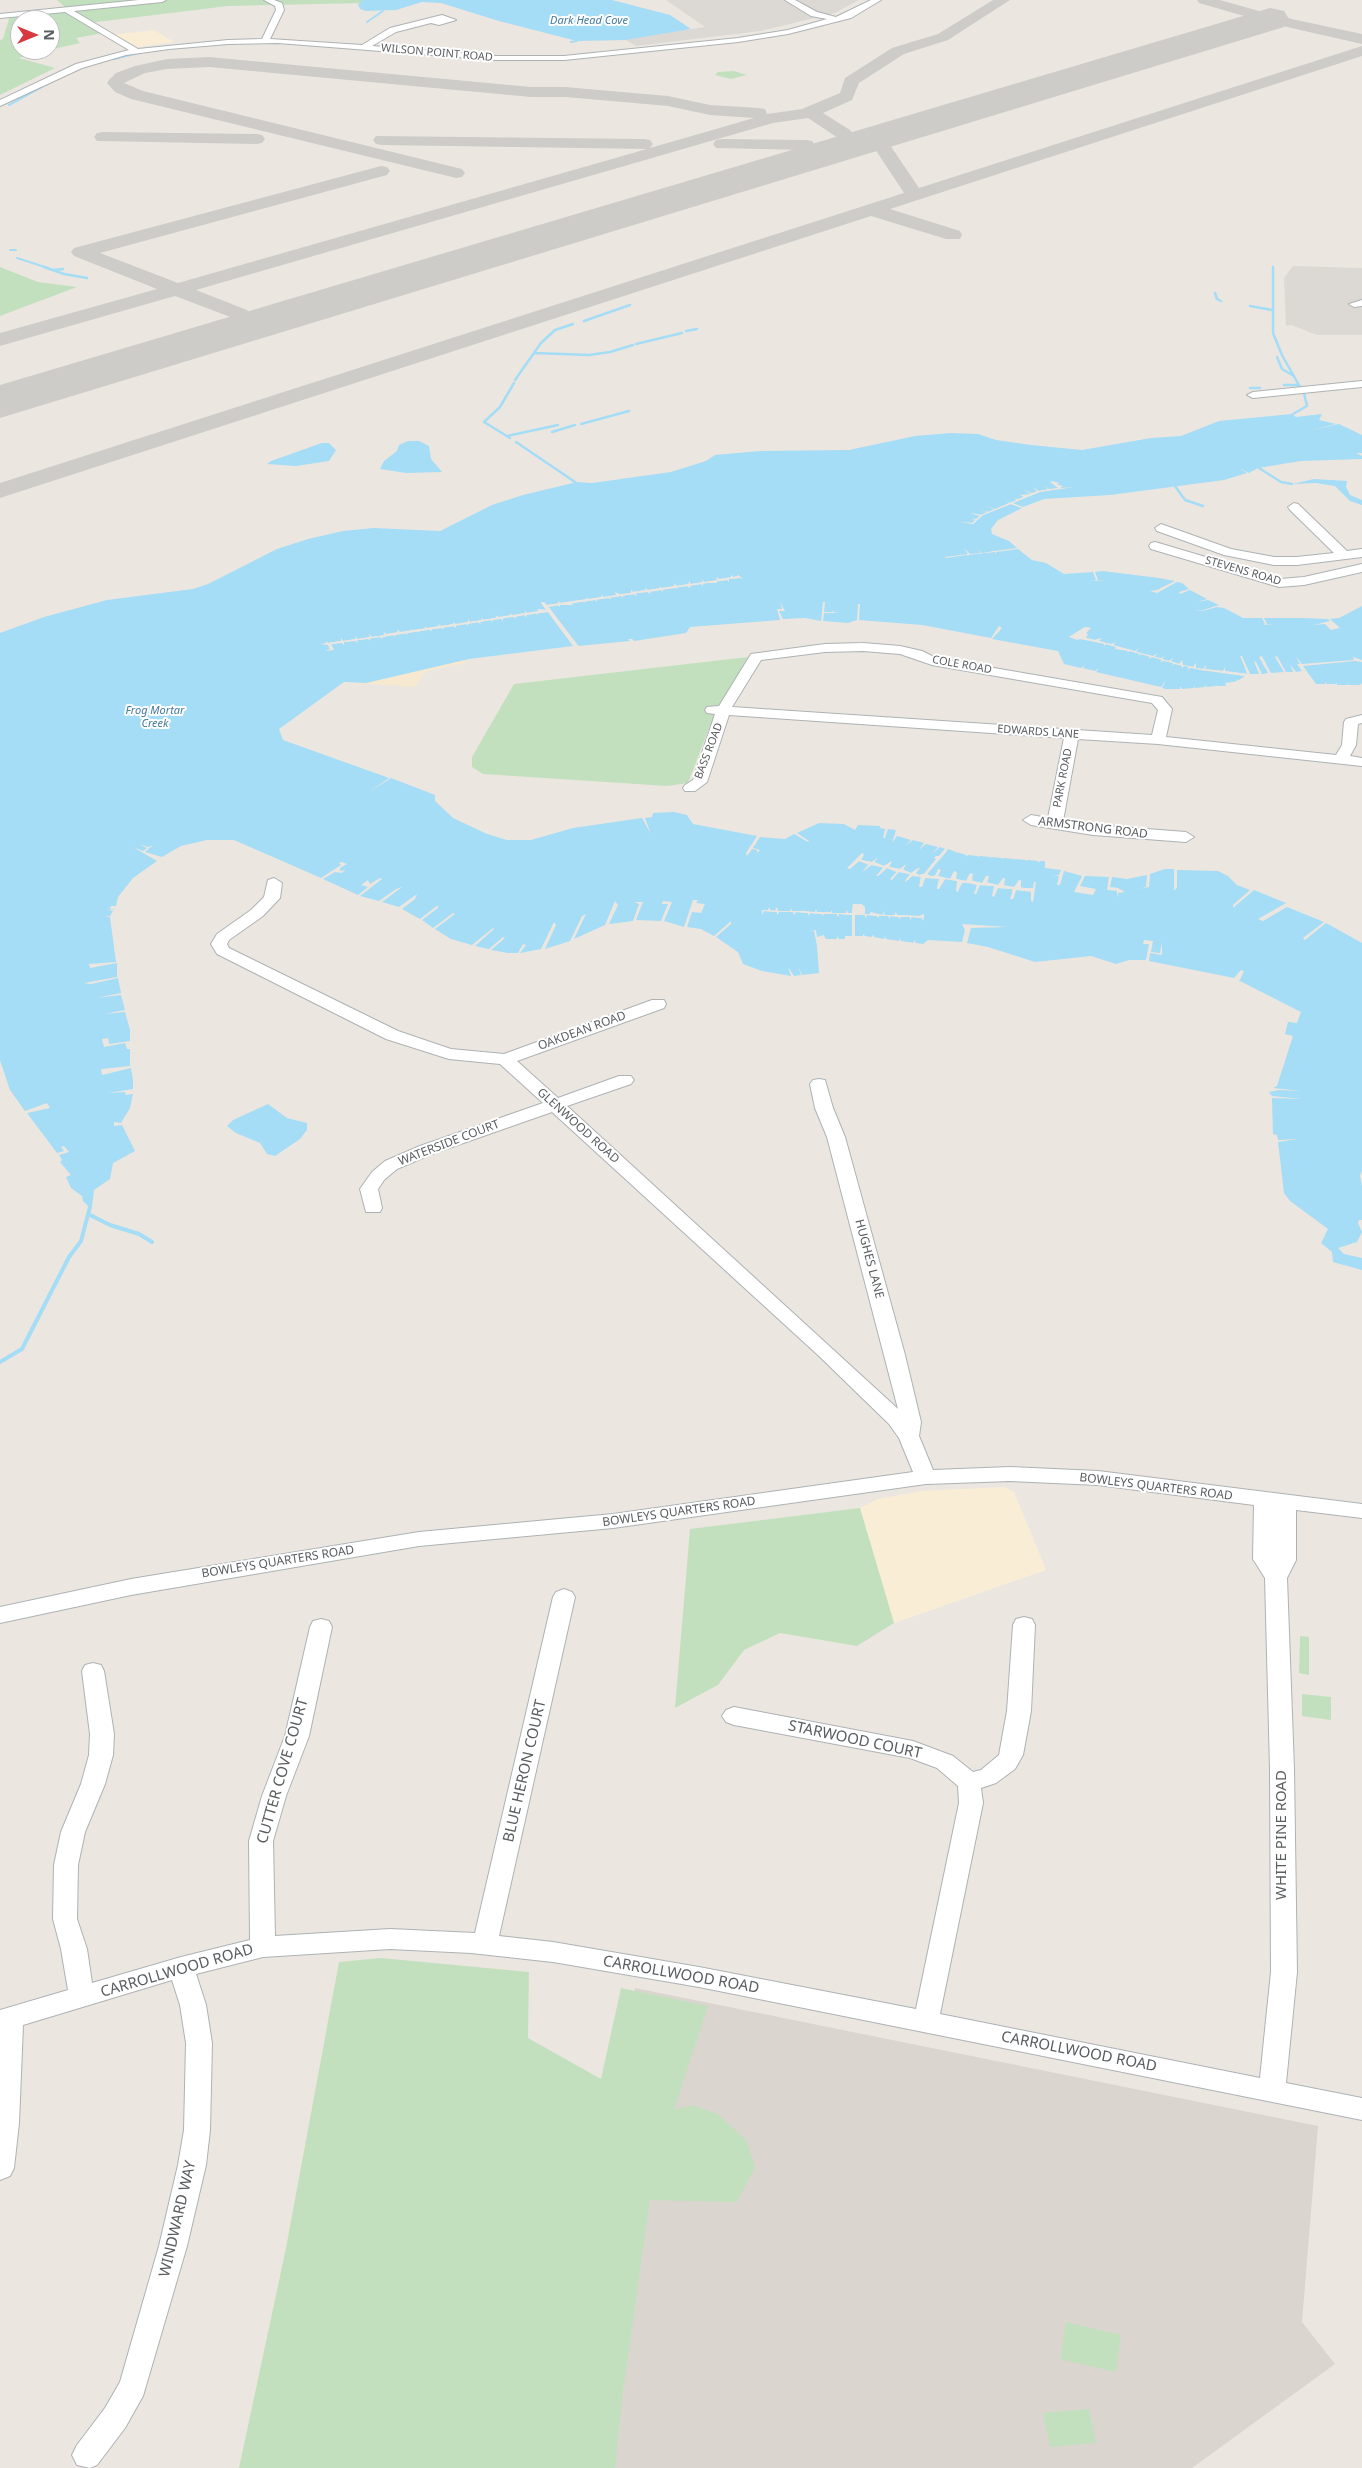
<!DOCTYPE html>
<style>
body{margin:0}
#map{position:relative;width:1362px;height:2468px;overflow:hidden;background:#ebe7e0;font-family:"Noto Sans",sans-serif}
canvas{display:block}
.north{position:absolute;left:10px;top:10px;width:50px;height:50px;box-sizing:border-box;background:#fff;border:1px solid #bdbebf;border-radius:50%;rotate:90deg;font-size:14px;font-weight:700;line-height:20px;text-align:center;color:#595d60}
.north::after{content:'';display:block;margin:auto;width:18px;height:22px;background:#d8393f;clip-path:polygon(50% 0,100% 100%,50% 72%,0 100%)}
</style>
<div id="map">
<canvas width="1362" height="2468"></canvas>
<div class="north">N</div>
</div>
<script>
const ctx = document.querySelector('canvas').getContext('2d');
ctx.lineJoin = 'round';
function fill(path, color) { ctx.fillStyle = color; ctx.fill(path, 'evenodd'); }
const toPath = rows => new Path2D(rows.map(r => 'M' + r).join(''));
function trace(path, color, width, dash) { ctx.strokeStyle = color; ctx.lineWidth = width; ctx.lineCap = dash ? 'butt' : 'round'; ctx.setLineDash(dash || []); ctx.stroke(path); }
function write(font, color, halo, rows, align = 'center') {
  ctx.font = font + ' "Noto Sans",sans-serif'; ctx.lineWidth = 4; ctx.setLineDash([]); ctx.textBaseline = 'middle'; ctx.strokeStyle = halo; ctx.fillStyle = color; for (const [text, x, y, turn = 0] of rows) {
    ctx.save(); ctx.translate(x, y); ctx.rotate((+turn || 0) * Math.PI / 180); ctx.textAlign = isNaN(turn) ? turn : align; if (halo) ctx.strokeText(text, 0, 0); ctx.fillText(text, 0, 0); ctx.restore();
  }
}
fill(toPath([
 [154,30,174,42,131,48,112,35],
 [1004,1487,1014,1492,1046,1570,894,1623,860,1508,878,1499,922,1491]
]), '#faedd6');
fill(toPath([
 [666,0,859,0,835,13,761,31,636,46,624,39,705,27],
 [1293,266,1362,268,1362,335,1317,335,1291,325,1286,326,1284,278]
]), '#dcd9d5');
fill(toPath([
 [635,1988,1318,2126,1302,2322,1335,2364,1192,2468,573,2468,605,2189]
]), '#dad6cf');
fill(toPath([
 [57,0,361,0,364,3,228,6,89,23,103,33,76,38,80,43,50,50,50,20,20,20,20,50,48,50,19,58,55,68,0,95,0,40,3,39,10,15,67,9],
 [734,71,747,75,731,79,715,75,718,72],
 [0,267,38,282,77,287,0,316],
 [748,657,711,723,688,783,667,786,483,774,472,767,472,757,514,684],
 [860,1508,894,1623,857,1646,780,1633,744,1650,718,1685,675,1708,690,1529],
 [1300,1636,1309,1637,1309,1675,1299,1673],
 [1302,1694,1331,1697,1331,1720,1302,1716],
 [381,1958,529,1972,528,2038,601,2079,621,1988,708,2006,674,2110,693,2105,719,2115,746,2140,755,2167,737,2202,650,2200,622,2399,615,2468,239,2468,286,2248,339,1962],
 [1066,2322,1121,2335,1116,2372,1060,2359],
 [1089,2409,1096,2443,1050,2447,1043,2413]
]), '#c2e0be');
fill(toPath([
 [461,658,466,663,426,671,415,687,337,682]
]), '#f6e9d0');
fill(toPath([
 [360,0,612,0,670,15,691,29,625,40,577,41,499,21,441,3,422,2,396,10,366,11,360,9,358,4,362,2],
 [1292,414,1296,417,1322,414,1319,420,1336,424,1308,431,1339,424,1362,435,1362,453,1356,453,1362,456,1362,459,1301,461,1258,468,1249,473,1239,468,1247,473,1224,480,1110,495,1044,499,1023,507,1012,503,1040,492,1061,488,1052,481,1058,488,1039,491,1034,487,1038,491,981,515,970,513,980,516,972,523,960,521,973,524,983,515,1011,504,1022,508,998,520,991,529,992,534,1009,541,1017,548,995,551,993,550,994,551,982,553,976,547,981,553,970,554,964,548,968,554,945,557,938,551,946,558,967,555,969,557,968,555,995,552,996,555,996,552,1018,549,1032,560,1046,563,1064,574,1093,572,1096,580,1091,581,1106,580,1098,580,1095,572,1103,571,1159,578,1175,581,1157,590,1150,591,1157,593,1177,582,1182,583,1189,589,1179,592,1180,594,1190,590,1207,599,1197,602,1208,600,1219,605,1200,611,1193,609,1202,611,1217,607,1224,608,1243,618,1262,618,1265,624,1263,625,1273,624,1267,624,1264,618,1302,618,1328,619,1330,621,1314,625,1325,624,1331,630,1340,628,1330,619,1339,618,1362,606,1362,660,1353,657,1354,660,1302,664,1296,656,1300,664,1297,664,1302,671,1296,672,1290,664,1293,672,1286,672,1277,656,1275,657,1284,672,1271,673,1262,656,1259,657,1268,673,1262,674,1256,662,1254,661,1259,674,1250,674,1241,656,1247,674,1224,671,1225,668,1223,671,1205,669,1206,665,1204,669,1196,668,1196,663,1194,667,1183,665,1182,660,1179,664,1170,661,1173,658,1169,661,1098,641,1101,638,1095,640,1086,638,1085,633,1090,628,1085,627,1069,637,1106,644,1151,657,1149,659,1152,657,1200,670,1245,676,1239,680,1233,678,1238,680,1234,682,1229,680,1233,682,1225,683,1226,686,1217,686,1215,684,1216,686,1206,687,1205,684,1205,687,1195,688,1193,685,1194,688,1182,689,1180,686,1180,689,1166,689,1162,688,1166,680,1161,687,1096,672,1099,668,1095,671,1083,668,1085,665,1081,668,1064,664,1058,651,992,639,1002,628,999,626,991,638,922,625,859,620,860,604,858,604,857,620,848,623,823,621,824,613,839,613,833,612,833,610,832,612,824,612,825,602,823,602,821,621,805,618,783,619,779,611,785,611,780,602,782,609,777,609,780,620,690,627,686,633,634,641,632,639,628,639,630,641,578,646,548,607,635,594,637,596,636,593,648,592,649,594,649,592,687,586,690,588,689,586,727,580,729,582,728,579,740,578,742,579,738,574,739,576,733,577,731,575,732,577,719,579,717,577,718,580,691,584,689,581,689,584,676,586,674,583,675,586,648,590,645,588,646,590,633,592,631,590,632,593,604,597,601,595,602,597,560,603,547,605,541,603,546,610,538,609,539,611,527,613,525,611,526,613,456,624,453,622,454,624,441,626,439,624,440,626,400,632,398,630,398,632,386,634,384,632,385,635,372,637,370,634,371,637,357,639,355,636,356,639,343,641,341,638,341,641,328,643,327,641,331,650,334,650,331,644,380,637,383,639,382,637,454,626,456,628,455,626,478,622,480,624,479,622,490,620,492,622,491,620,525,615,526,617,526,615,548,612,573,646,469,659,366,683,344,682,279,729,283,740,389,778,366,794,391,778,435,795,435,801,453,818,487,834,507,840,531,840,573,828,642,818,651,834,645,818,652,817,653,813,674,812,687,815,693,824,757,836,746,853,747,856,752,849,757,850,757,853,760,850,753,848,760,837,785,839,794,834,808,842,809,841,797,833,819,823,844,824,855,830,858,825,880,826,880,828,885,829,883,838,885,838,888,829,896,830,892,843,897,836,911,840,905,846,913,840,924,843,919,850,926,844,938,847,932,854,940,847,945,849,924,874,919,875,915,873,919,868,911,873,903,870,906,864,900,869,889,867,892,861,884,866,874,862,878,857,872,862,861,860,864,854,850,869,859,861,869,865,863,872,871,865,882,867,883,868,878,876,887,868,897,872,890,879,899,872,910,874,904,882,912,876,921,877,920,886,922,887,925,878,927,877,939,879,937,889,939,889,945,879,957,881,957,892,963,882,977,885,976,894,979,885,994,886,994,897,997,888,1012,889,1013,899,1016,890,1032,892,1033,888,1021,888,1021,881,1014,887,1004,886,1005,878,998,885,986,882,989,876,982,883,970,880,973,874,966,881,956,879,956,872,950,879,938,876,940,870,933,877,927,874,948,849,956,852,956,854,957,852,966,855,966,857,968,855,978,856,978,858,979,856,990,857,990,859,991,857,1002,858,1002,860,1003,858,1014,859,1014,861,1015,859,1026,860,1027,862,1027,860,1038,861,1039,863,1040,861,1045,861,1045,868,1061,870,1059,875,1053,875,1059,876,1057,885,1060,885,1064,871,1082,876,1074,892,1093,895,1096,889,1080,886,1085,876,1109,877,1107,890,1117,891,1117,898,1118,893,1125,892,1118,888,1110,887,1112,877,1127,879,1147,875,1146,887,1138,889,1149,887,1150,874,1165,869,1174,869,1174,891,1177,887,1177,870,1218,871,1228,876,1237,885,1250,890,1233,905,1233,908,1254,890,1286,903,1258,919,1263,921,1287,907,1324,922,1303,938,1305,940,1326,923,1362,943,1362,1170,1360,1176,1362,1186,1362,1220,1359,1220,1358,1223,1362,1232,1357,1242,1338,1248,1344,1254,1362,1258,1362,1270,1333,1262,1332,1252,1321,1243,1328,1229,1290,1201,1284,1193,1278,1142,1298,1139,1278,1140,1277,1135,1273,1134,1272,1098,1303,1099,1272,1096,1269,1092,1279,1090,1302,1091,1273,1088,1277,1086,1293,1036,1285,1034,1288,1022,1297,1023,1301,1012,1238,980,1240,980,1244,971,1241,970,1234,978,1149,961,1150,953,1162,955,1162,942,1160,953,1151,952,1153,941,1144,940,1143,944,1149,944,1146,960,1129,960,1116,964,1091,956,1035,962,988,947,967,943,971,928,1008,927,962,924,965,930,962,942,928,940,923,944,915,943,916,940,914,943,855,936,855,915,865,915,866,918,867,915,877,916,878,918,878,916,889,916,890,919,890,916,899,917,900,919,900,917,910,917,910,920,911,917,922,918,923,921,924,914,920,916,897,915,895,912,895,915,884,915,883,912,883,915,871,912,870,914,865,914,862,904,853,904,852,913,847,913,847,910,846,913,832,913,832,910,831,913,778,911,777,907,775,911,770,910,770,908,768,910,762,911,763,914,763,911,777,912,777,915,779,912,794,912,795,915,795,912,808,913,809,916,809,913,822,914,822,916,823,914,837,914,838,917,839,914,852,915,852,936,845,936,845,939,839,939,837,937,837,939,825,939,824,935,817,937,816,930,810,931,814,931,817,946,819,973,802,975,798,966,801,975,794,976,788,967,791,976,762,971,743,964,738,952,716,937,731,924,731,921,714,936,701,929,687,927,692,912,701,913,705,904,696,903,698,900,693,900,684,927,664,921,672,902,663,901,662,904,668,904,661,921,636,920,643,902,634,902,639,904,633,921,609,924,618,905,615,901,605,925,574,939,586,914,582,916,570,941,545,949,556,925,554,922,541,949,520,953,526,945,523,944,518,953,508,953,491,950,505,938,503,937,489,949,475,946,494,929,493,928,472,945,451,939,435,929,455,914,453,913,433,928,422,920,438,908,438,905,420,919,402,909,415,899,417,894,399,907,382,902,402,887,396,889,379,901,360,896,382,879,380,878,370,884,368,880,361,885,368,887,358,895,323,879,335,872,342,873,345,870,340,871,340,868,347,864,342,862,339,863,341,865,321,878,234,840,207,840,181,846,162,857,145,852,153,845,148,847,139,844,147,848,143,851,133,847,157,861,133,878,118,897,116,906,111,906,110,909,117,909,107,910,113,911,110,916,104,917,110,917,116,962,89,964,90,968,117,963,117,977,84,983,91,984,118,978,121,993,96,998,121,995,125,1010,104,1014,125,1012,130,1030,130,1041,109,1044,108,1038,102,1039,104,1047,125,1043,127,1049,130,1049,130,1066,101,1069,102,1075,131,1068,133,1080,133,1089,108,1093,125,1092,126,1095,133,1094,130,1108,121,1123,114,1122,114,1126,122,1125,135,1151,113,1163,110,1179,94,1190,92,1206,89,1207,83,1201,82,1196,71,1188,66,1177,71,1175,60,1162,62,1160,59,1155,69,1152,64,1146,61,1147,64,1151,57,1153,27,1113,50,1108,47,1103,25,1111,10,1090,0,1060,0,633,44,617,107,600,193,589,208,584,277,549,308,539,343,531,374,528,440,531,492,505,523,495,577,482,592,483,671,472,706,461,715,455,760,451,849,450,915,436,951,433,978,434,996,440,1031,445,1082,450,1151,438,1181,436,1219,421],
 [408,441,419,441,429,446,431,459,442,472,406,473,380,469,384,461,397,451,399,445],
 [322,443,329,443,336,450,329,461,296,466,267,464,271,461],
 [1314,479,1347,481,1346,487,1350,495,1362,500,1362,505,1350,501,1335,486,1316,483,1292,484],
 [1355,661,1362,662,1362,685,1361,683,1360,685,1349,685,1349,683,1348,685,1337,685,1336,682,1336,684,1327,684,1325,682,1325,684,1316,684,1303,666],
 [268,1104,287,1118,307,1123,307,1130,300,1139,275,1156,267,1154,260,1143,236,1133,227,1126,233,1120]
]), '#a5dcf6');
fill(toPath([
 [1052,481,1060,483,1056,484,1063,486,1060,488,1074,487,1040,492,1013,503,1025,509,1011,504,983,515,973,524,959,522,972,523,975,520,972,518,976,519,980,516,970,513,981,515,987,512,979,509,989,512,994,509,986,506,996,509,1002,506,998,505,1003,506,1009,503,1006,501,1010,503,1017,500,1014,498,1018,499,1024,497,1020,495,1031,494,1023,490,1032,493,1037,491,1032,487,1039,491,1048,489,1042,484,1049,489,1058,488,1050,482],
 [737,574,743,579,740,578,729,579,729,582,727,580,716,581,717,583,703,583,703,586,701,584,689,585,691,588,687,586,676,587,678,589,674,588,663,589,663,592,661,590,650,591,651,594,648,592,636,593,636,596,634,594,623,595,623,598,621,596,610,597,611,599,607,598,597,599,597,602,595,600,585,601,586,603,583,601,572,603,573,605,560,605,560,607,558,605,548,606,580,648,575,648,548,612,538,613,538,615,536,613,527,615,526,617,524,615,515,617,516,619,513,617,503,618,503,621,501,619,492,620,493,622,490,620,480,622,481,624,478,622,468,624,468,626,466,624,456,625,456,628,454,626,444,627,443,630,442,628,432,629,431,632,430,629,419,631,420,633,417,631,407,633,408,635,405,633,395,635,396,637,393,635,382,637,383,639,380,637,370,638,371,641,368,639,357,640,358,643,355,641,344,642,344,645,342,643,331,644,334,650,325,651,330,649,328,645,320,644,326,643,326,641,328,643,341,641,341,638,343,641,356,639,354,636,358,639,370,637,369,634,372,637,385,635,383,632,387,634,398,633,397,630,400,632,411,631,410,629,412,630,425,629,425,626,427,628,439,626,438,624,441,626,454,624,452,622,456,624,468,622,468,619,470,622,482,620,481,617,484,620,497,618,495,615,499,617,511,615,510,613,513,615,526,613,524,611,528,613,539,611,537,609,546,610,541,602,544,602,547,605,558,604,558,601,560,603,587,599,586,597,589,599,602,597,601,595,604,597,616,595,615,592,619,594,631,593,631,590,633,592,646,590,644,588,648,590,660,588,659,586,662,588,674,586,674,583,677,586,689,584,687,582,691,584,703,582,701,579,705,582,717,580,716,577,719,579,731,578,731,575,733,577,738,576],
 [1085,627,1091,628,1086,633,1088,634,1086,638,1095,640,1102,638,1099,641,1111,644,1116,642,1113,645,1135,651,1139,648,1136,652,1153,656,1157,653,1155,657,1161,658,1165,656,1162,659,1169,661,1173,658,1171,661,1179,664,1183,660,1181,663,1183,665,1193,667,1196,663,1196,668,1203,669,1206,665,1205,669,1223,671,1225,667,1225,671,1248,674,1240,656,1242,656,1250,674,1245,676,1191,668,1187,670,1189,667,1184,666,1182,669,1182,666,1174,664,1172,666,1173,663,1164,661,1160,662,1162,660,1152,657,1148,659,1150,657,1142,654,1138,656,1140,654,1130,651,1127,653,1128,651,1115,649,1116,647,1106,644,1104,646,1104,644,1084,638,1077,640,1069,637],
 [945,849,948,850,927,874,930,876,935,876,938,869,941,870,938,876,950,879,954,871,957,872,956,879,966,881,970,873,973,874,972,881,982,883,986,876,989,876,987,883,998,885,1003,878,1005,878,1003,885,1014,887,1019,880,1021,880,1019,887,1030,889,1033,888,1034,882,1036,882,1033,902,1031,901,1031,891,1016,890,1013,899,1010,899,1013,890,1012,889,998,888,994,897,992,896,994,886,980,885,976,894,974,894,977,885,975,883,961,883,958,892,956,891,957,881,945,879,939,889,937,889,939,879,925,878,922,887,919,887,921,876,912,876,905,883,910,874,899,872,892,880,890,879,897,872,887,868,878,876,876,876,883,868,882,867,871,865,862,872,869,864,859,861,850,869,847,868,862,853,864,854,861,860,872,862,878,857,874,862,884,866,892,861,889,867,900,869,906,865,902,869,911,873,918,868,920,868,916,873,919,875,924,874,936,859,934,858,936,856,939,856],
 [853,904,863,905,865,907,865,914,870,914,871,912,872,914,883,915,883,911,885,915,895,915,896,912,897,915,919,916,924,914,923,921,922,918,912,917,910,920,910,917,901,917,900,919,898,917,890,916,890,919,888,916,879,916,878,918,877,916,867,915,866,918,865,915,855,915,855,936,863,936,863,934,865,936,871,937,873,935,874,937,884,939,885,936,886,939,899,941,900,938,901,941,913,943,915,940,915,943,926,945,849,937,847,941,824,941,823,935,826,939,837,939,837,936,839,939,845,939,845,936,852,936,852,915,839,914,837,917,837,914,824,914,822,916,822,914,810,913,809,916,808,913,796,912,794,915,793,912,779,912,777,915,777,912,764,911,762,915,762,910,768,910,769,907,770,910,775,911,777,907,778,911,790,911,791,908,792,911,803,911,803,909,804,911,815,912,816,909,817,912,831,912,832,910,832,913,846,913,847,910,848,913,852,913]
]), '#ebe7e0');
trace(toPath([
 [367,22,383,11],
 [571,42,577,41],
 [114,59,143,52],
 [9,105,47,84],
 [10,250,16,250],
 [17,258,48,268]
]), '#a5dcf6', 2);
trace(toPath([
 [44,267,64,274,87,278],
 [1273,267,1273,333,1282,355,1300,387],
 [53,270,63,269],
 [1215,293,1217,299,1221,301],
 [1250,306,1272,310],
 [584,321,630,305],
 [686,331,697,329],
 [636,344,682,333],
 [534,353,589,355,610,352,633,345],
 [1277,357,1282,369,1294,376],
 [515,380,541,343,555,330,573,324],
 [1284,385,1299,385],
 [1250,388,1260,388],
 [1293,414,1307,406,1304,393],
 [581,424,629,411],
 [552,432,575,425],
 [507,436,558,425],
 [510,438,484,422,500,407,514,383],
 [516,442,575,482],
 [1259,468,1281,482,1292,484],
 [1175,486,1185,500,1203,506]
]), '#a5dcf6', 2.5);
trace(toPath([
 [90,1215,110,1225,139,1234,152,1242],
 [0,1362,22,1349,69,1257,81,1241,90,1207]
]), '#a5dcf6', 4);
fill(toPath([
 [993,0,1010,0,948,40,904,54,859,83,852,100,823,113,850,130,853,134,850,138,838,138,808,118,773,123,196,290,247,310,250,314,247,318,240,320,233,318,175,296,0,346,0,333,157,289,74,256,71,252,74,248,381,166,387,167,390,171,387,175,100,253,178,283,647,149,382,145,376,144,373,140,376,136,644,139,650,140,653,144,650,148,754,118,710,115,668,106,565,97,531,97,209,67,167,69,145,73,124,83,143,91,462,169,465,173,462,177,456,178,131,99,115,92,107,83,109,80,116,73,135,66,167,59,209,57,531,87,565,87,668,96,710,105,759,108,765,109,767,114,802,109,840,93,845,78,892,48,938,34,993,0],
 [1197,0,1220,0,1273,15,1362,34,1362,44,1265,22,1199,3,1197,0],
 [1362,46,1362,56,890,209,960,231,962,235,960,239,946,239,871,216,0,498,0,483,904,193,873,146,876,142,888,142,919,188,1362,46],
 [103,132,256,134,262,135,265,139,262,143,256,144,97,141,94,137,97,133,103,132],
 [722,139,806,140,812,141,815,145,812,149,806,150,716,148,713,144,716,140,722,139]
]), '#cdccc8');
fill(toPath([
 [1270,8,1284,11,1289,19,1284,27,0,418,0,385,1270,8]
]), '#cdccc8');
const minor = toPath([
 [139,0,166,0,162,2,74,11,138,49,228,40,262,39,276,10,275,6,264,0,274,0,282,3,284,10,270,39,362,45,390,28,442,15,456,20,439,25,431,23,396,32,372,46,496,56,564,56,738,38,788,30,827,19,811,16,785,0,795,0,817,12,836,17,871,0,881,0,851,18,788,34,738,42,564,60,496,60,278,43,228,44,169,49,126,55,82,68,0,106,0,100,76,64,129,50,65,12,0,18,0,14,139,0],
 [1362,300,1362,306,1354,307,1349,304,1362,300],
 [1362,381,1362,387,1253,398,1247,395,1253,392,1362,381],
 [1294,503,1298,504,1347,551,1362,549,1362,557,1297,565,1274,565,1224,555,1157,531,1155,528,1161,524,1231,549,1274,557,1297,557,1334,553,1290,510,1288,507,1294,503],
 [1155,542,1280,579,1304,577,1362,564,1362,572,1304,585,1279,587,1151,549,1149,546,1151,543,1155,542],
 [863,643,900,646,922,651,936,658,1162,697,1172,709,1166,737,1336,755,1342,745,1344,722,1346,719,1362,715,1362,723,1358,724,1356,745,1350,756,1362,758,1362,766,1158,744,1078,739,1063,821,1093,825,1186,832,1194,837,1186,842,1093,835,1031,825,1023,820,1031,815,1048,818,1064,738,729,715,707,782,695,791,685,791,683,788,685,785,693,780,715,714,707,713,705,710,707,707,719,706,751,654,825,644,863,643],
 [863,651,900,654,932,665,1152,703,1158,710,1152,735,732,707,761,660,825,652,863,651],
 [274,878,282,883,280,898,263,916,229,940,227,944,229,948,398,1031,451,1049,504,1054,652,1000,664,1000,666,1004,664,1008,517,1061,558,1098,619,1076,631,1076,634,1080,631,1084,567,1106,898,1409,827,1137,815,1108,810,1084,813,1080,819,1079,825,1080,833,1108,845,1137,905,1355,921,1422,919,1436,933,1470,1010,1467,1098,1471,1362,1504,1362,1518,1296,1510,1296,1560,1287,1578,1294,1769,1297,1972,1286,2083,1362,2098,1362,2120,699,1987,553,1962,471,1953,390,1949,263,1957,196,1974,206,2005,212,2043,210,2130,206,2165,187,2246,143,2396,125,2428,97,2465,90,2468,77,2465,72,2455,77,2445,105,2408,120,2382,159,2246,178,2165,184,2130,186,2043,180,2005,172,1980,23,2025,19,2123,14,2168,10,2176,0,2180,0,2010,68,1990,61,1949,53,1919,54,1865,61,1832,81,1784,89,1755,90,1734,82,1671,85,1665,93,1663,101,1665,104,1671,114,1734,113,1755,105,1784,85,1832,78,1865,77,1919,87,1949,92,1983,181,1957,250,1940,249,1841,262,1796,285,1736,310,1627,313,1621,321,1619,329,1621,332,1627,309,1736,286,1796,273,1841,275,1936,390,1929,475,1933,553,1597,556,1592,564,1589,572,1592,575,1597,499,1936,553,1942,699,1967,916,2009,959,1803,958,1786,937,1768,910,1758,734,1725,726,1722,722,1716,726,1710,734,1707,913,1741,953,1756,973,1772,981,1770,999,1755,1007,1711,1013,1625,1016,1619,1024,1617,1032,1619,1035,1625,1031,1711,1023,1755,1015,1769,996,1783,981,1788,983,1803,940,2014,1260,2078,1271,1972,1270,1769,1265,1578,1253,1559,1254,1505,1098,1485,1010,1481,926,1484,613,1528,419,1546,131,1595,0,1623,0,1607,131,1579,419,1532,613,1514,913,1472,899,1438,889,1424,819,1356,552,1112,432,1154,397,1169,384,1180,378,1189,382,1208,380,1212,366,1212,360,1189,372,1172,385,1161,420,1146,543,1103,500,1064,449,1059,386,1039,217,954,211,944,217,934,251,910,264,897,268,880,274,878]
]);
trace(minor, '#aeb2b5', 2);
fill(minor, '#fff');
write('italic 11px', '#42799d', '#fff', [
 ["Dark Head Cove",589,21],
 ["Frog Mortar",155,711],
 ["Creek",155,724]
]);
write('11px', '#595d60', '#fff', [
 ["WILSON POINT ROAD",437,53,5],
 ["STEVENS ROAD",1243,571,16],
 ["COLE ROAD",962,665,10],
 ["EDWARDS LANE",1038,732,4],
 ["BASS ROAD",709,751,-69],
 ["PARK ROAD",1063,778,-79]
]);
write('12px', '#595d60', '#fff', [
 ["ARMSTRONG ROAD",1093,828,7],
 ["OAKDEAN ROAD",582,1031,-20],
 ["GLENWOOD ROAD",578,1126,42],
 ["WATERSIDE COURT",449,1143,-21],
 ["HUGHES LANE",869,1259,75],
 ["BOWLEYS QUARTERS ROAD",1156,1487,7],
 ["BOWLEYS QUARTERS ROAD",679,1512,-8],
 ["BOWLEYS QUARTERS ROAD",278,1562,-9]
]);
write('15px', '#595d60', '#fff', [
 ["STARWOOD COURT",855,1740,12],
 ["CUTTER COVE COURT",283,1771,-74],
 ["BLUE HERON COURT",525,1771,-77],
 ["WHITE PINE ROAD",1282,1835,-90],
 ["CARROLLWOOD ROAD",177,1971,-16],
 ["CARROLLWOOD ROAD",681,1975,10],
 ["CARROLLWOOD ROAD",1079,2052,11],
 ["WINDWARD WAY",178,2219,-77]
]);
</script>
